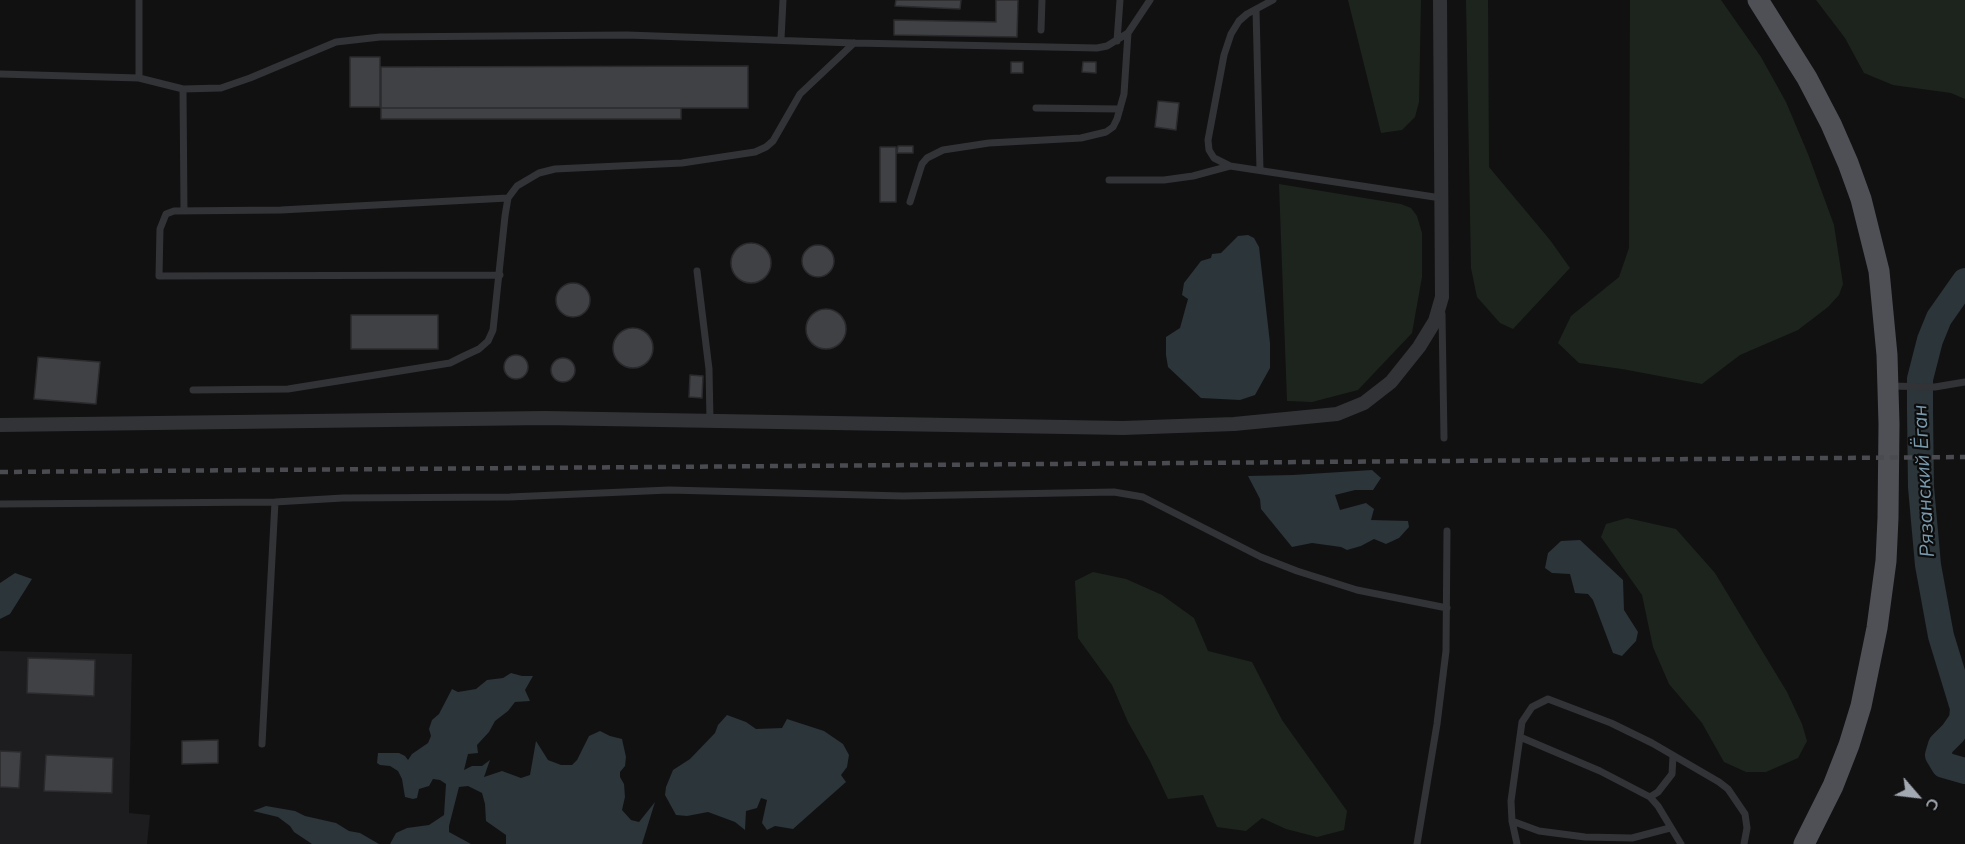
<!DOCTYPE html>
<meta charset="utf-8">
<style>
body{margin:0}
#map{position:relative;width:1965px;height:844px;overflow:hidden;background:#111112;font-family:Mulish,sans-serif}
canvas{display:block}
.north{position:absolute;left:1887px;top:766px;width:60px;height:60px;-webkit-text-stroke:4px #0c0c0d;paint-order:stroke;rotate:118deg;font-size:16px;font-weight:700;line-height:24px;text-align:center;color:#a2a9b2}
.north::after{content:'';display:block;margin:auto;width:21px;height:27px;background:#a2a9b2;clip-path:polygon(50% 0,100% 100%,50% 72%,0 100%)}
</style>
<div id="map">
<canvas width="1965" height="844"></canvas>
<div class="north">С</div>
</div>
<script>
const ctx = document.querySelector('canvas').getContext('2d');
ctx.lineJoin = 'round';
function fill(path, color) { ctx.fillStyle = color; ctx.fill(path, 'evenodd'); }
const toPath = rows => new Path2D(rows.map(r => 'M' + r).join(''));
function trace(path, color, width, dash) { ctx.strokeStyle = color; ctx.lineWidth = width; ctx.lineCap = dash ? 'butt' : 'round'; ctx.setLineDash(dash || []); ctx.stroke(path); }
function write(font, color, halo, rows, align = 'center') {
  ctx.font = font + ' Mulish,sans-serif'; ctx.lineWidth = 4.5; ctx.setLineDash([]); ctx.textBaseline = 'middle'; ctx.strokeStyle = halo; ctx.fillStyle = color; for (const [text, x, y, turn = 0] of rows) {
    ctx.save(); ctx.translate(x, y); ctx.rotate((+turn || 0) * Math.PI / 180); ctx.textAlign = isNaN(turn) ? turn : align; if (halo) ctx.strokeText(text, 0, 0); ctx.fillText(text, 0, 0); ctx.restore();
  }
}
fill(toPath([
 [0,651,132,654,129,813,150,815,147,844,0,844]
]), '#1d1d1f');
fill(toPath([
 [1348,0,1421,0,1419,102,1415,117,1402,130,1381,133],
 [1466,0,1488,0,1489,167,1550,240,1570,268,1513,329,1500,323,1477,297,1471,268],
 [1630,0,1721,0,1761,57,1786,102,1808,154,1834,225,1843,284,1839,295,1828,307,1798,330,1740,355,1702,384,1622,369,1579,363,1558,343,1571,316,1619,277,1629,248],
 [1816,0,1965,0,1965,99,1951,93,1893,85,1864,73,1845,38],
 [1279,184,1401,204,1411,208,1417,216,1422,233,1422,277,1412,333,1358,390,1312,402,1287,401],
 [1627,518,1676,529,1715,573,1787,692,1802,724,1807,741,1798,758,1766,772,1746,772,1724,762,1702,723,1669,684,1653,647,1642,595,1601,537,1606,524],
 [1093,572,1126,579,1162,595,1194,618,1208,651,1252,662,1282,720,1347,811,1344,830,1317,837,1286,829,1262,818,1246,831,1217,827,1203,795,1168,799,1150,761,1128,722,1112,685,1078,638,1075,581]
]), '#1d241d');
fill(toPath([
 [1248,235,1254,238,1259,247,1270,343,1270,368,1255,395,1240,400,1201,398,1168,367,1166,355,1166,337,1180,328,1188,299,1182,295,1184,283,1201,261,1211,258,1212,254,1221,253,1238,236],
 [1372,470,1381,478,1373,490,1355,490,1335,495,1340,510,1366,503,1374,509,1371,520,1408,521,1409,527,1399,538,1386,544,1374,539,1361,546,1347,550,1341,547,1312,543,1292,547,1261,509,1260,499,1248,476,1293,475],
 [1580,540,1623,580,1624,610,1638,632,1636,641,1622,656,1613,653,1593,600,1588,594,1575,593,1570,574,1552,573,1545,568,1548,553,1561,541],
 [15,573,32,579,10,614,0,619,0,583],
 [511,673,522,676,533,676,525,690,530,701,515,702,508,711,495,721,489,732,477,745,478,753,468,754,464,770,472,766,482,766,490,760,484,777,502,771,521,778,530,775,536,741,548,760,561,765,572,765,577,760,589,736,600,731,610,736,622,739,626,757,625,766,620,772,620,777,624,784,625,797,622,810,631,820,639,822,655,802,642,844,506,844,506,835,486,821,485,804,482,793,468,786,459,787,449,826,449,832,471,844,390,844,396,833,407,828,429,825,444,815,446,784,440,780,433,779,429,786,419,789,417,798,413,799,405,797,402,779,398,771,390,766,380,765,377,763,378,753,399,753,405,756,408,760,412,754,428,743,431,736,429,729,432,720,439,714,452,689,458,692,476,689,487,680,503,678],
 [727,715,746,722,756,729,782,728,787,719,824,731,843,744,849,755,847,767,841,775,846,782,793,829,775,826,767,830,762,823,767,800,761,798,757,808,746,811,745,830,735,822,708,812,687,816,676,815,665,795,666,787,673,770,690,759,715,733,718,725],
 [266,806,295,811,305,816,336,823,349,831,360,833,379,844,312,844,294,832,290,826,278,817,253,811]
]), '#2b353a');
trace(toPath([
 [1965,281,1939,318,1930,340,1920,379,1920,411,1921,487,1928,565,1941,636,1963,708,1962,720,1953,733,1941,745,1938,755,1944,765,1965,771]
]), '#2b353a', 26);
const building = toPath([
 [896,0,961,0,960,9,895,6,896,0],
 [996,0,1018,0,1017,37,894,35,894,20,996,22,996,0],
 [350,57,380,57,380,107,350,107,350,57],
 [1011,62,1023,62,1023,73,1011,73,1011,62],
 [1083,62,1096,62,1096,73,1082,72,1083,62],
 [748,66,748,108,381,108,381,67,748,66],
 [1158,101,1179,103,1176,130,1155,127,1158,101],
 [381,108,681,108,681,119,381,119,381,108],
 [898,146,913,146,913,153,897,153,898,146],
 [880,147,896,147,896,202,880,202,880,147],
 '731 263a20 20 0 1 1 40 0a20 20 0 1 1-40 0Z',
 '802 261a16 16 0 1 1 32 0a16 16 0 1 1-32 0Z',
 '556 300a17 17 0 1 1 34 0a17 17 0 1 1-34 0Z',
 '806 329a20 20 0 1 1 40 0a20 20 0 1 1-40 0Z',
 [351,315,438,315,438,349,351,349,351,315],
 '613 348a20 20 0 1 1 40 0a20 20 0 1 1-40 0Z',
 '504 367a12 12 0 1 1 24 0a12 12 0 1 1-24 0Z',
 [38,357,100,362,96,404,34,399,38,357],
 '551 370a12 12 0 1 1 24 0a12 12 0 1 1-24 0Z',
 [690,375,703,376,702,398,689,397,690,375],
 [28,658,95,660,94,696,27,693,28,658],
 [218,740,218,763,182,764,182,741,218,740],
 [0,751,21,752,19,788,0,787,0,751],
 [46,755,113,758,112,793,44,791,46,755]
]);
fill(building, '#404145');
trace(building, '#2b2b2e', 1.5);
trace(toPath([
 [1273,0,1247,14,1239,21,1231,34,1224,55,1208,140,1209,150,1214,158,1230,166,1441,198],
 [1256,10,1260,170],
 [1041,30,1042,0],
 [781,39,783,0],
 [1117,41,1120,0],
 [0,74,139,78,183,89,221,88,250,78,336,42,380,37,627,35,854,43,1097,48,1107,46,1128,33,1150,0],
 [139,78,139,0],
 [183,89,184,211],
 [1036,108,1120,109],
 [1109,180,1164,180,1193,176,1230,166],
 [910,202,922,164,927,158,943,150,989,143,1081,138,1106,132,1113,127,1117,119,1124,94,1128,33],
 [697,271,709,369,710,420],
 [500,275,159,276,160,229,166,214,174,211,281,210,508,198],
 [1442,314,1444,438],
 [1890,386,1935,387,1965,382],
 [193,390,288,389,450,363,464,356,479,349,488,341,493,330,505,216,508,198,517,186,539,173,555,169,682,163,755,152,766,147,773,141,800,94,854,43],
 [0,504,275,502,343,498,510,497,669,490,903,496,1114,492,1143,497,1261,557,1297,571,1357,590,1447,608],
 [1520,737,1600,771,1650,797,1658,806,1681,844],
 [262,744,275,502],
 [1650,797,1658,792,1672,774,1673,756],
 [1512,821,1539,831,1585,837,1632,838,1670,828],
 [1417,844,1437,724,1446,651,1447,531],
 [1517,844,1512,821,1511,801,1522,722,1532,707,1548,699,1611,723,1652,743,1719,782,1728,789,1745,814,1747,828,1744,844]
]), '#323337', 7);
trace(toPath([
 [0,425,545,418,1123,428,1234,424,1337,414,1364,403,1391,382,1419,347,1435,321,1442,297,1440,0]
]), '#323337', 14);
trace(toPath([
 [1758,0,1807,78,1831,124,1848,163,1861,199,1879,271,1887,355,1889,424,1888,518,1886,561,1877,628,1861,706,1849,745,1833,786,1804,844]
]), '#4e5056', 21);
trace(toPath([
 [0,472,1965,457]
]), '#494b50', 4.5, [8, 6]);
write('italic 20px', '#7a9bad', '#0c0c0d', [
 ["Рязанский Ёган",1924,481,-93]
]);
</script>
